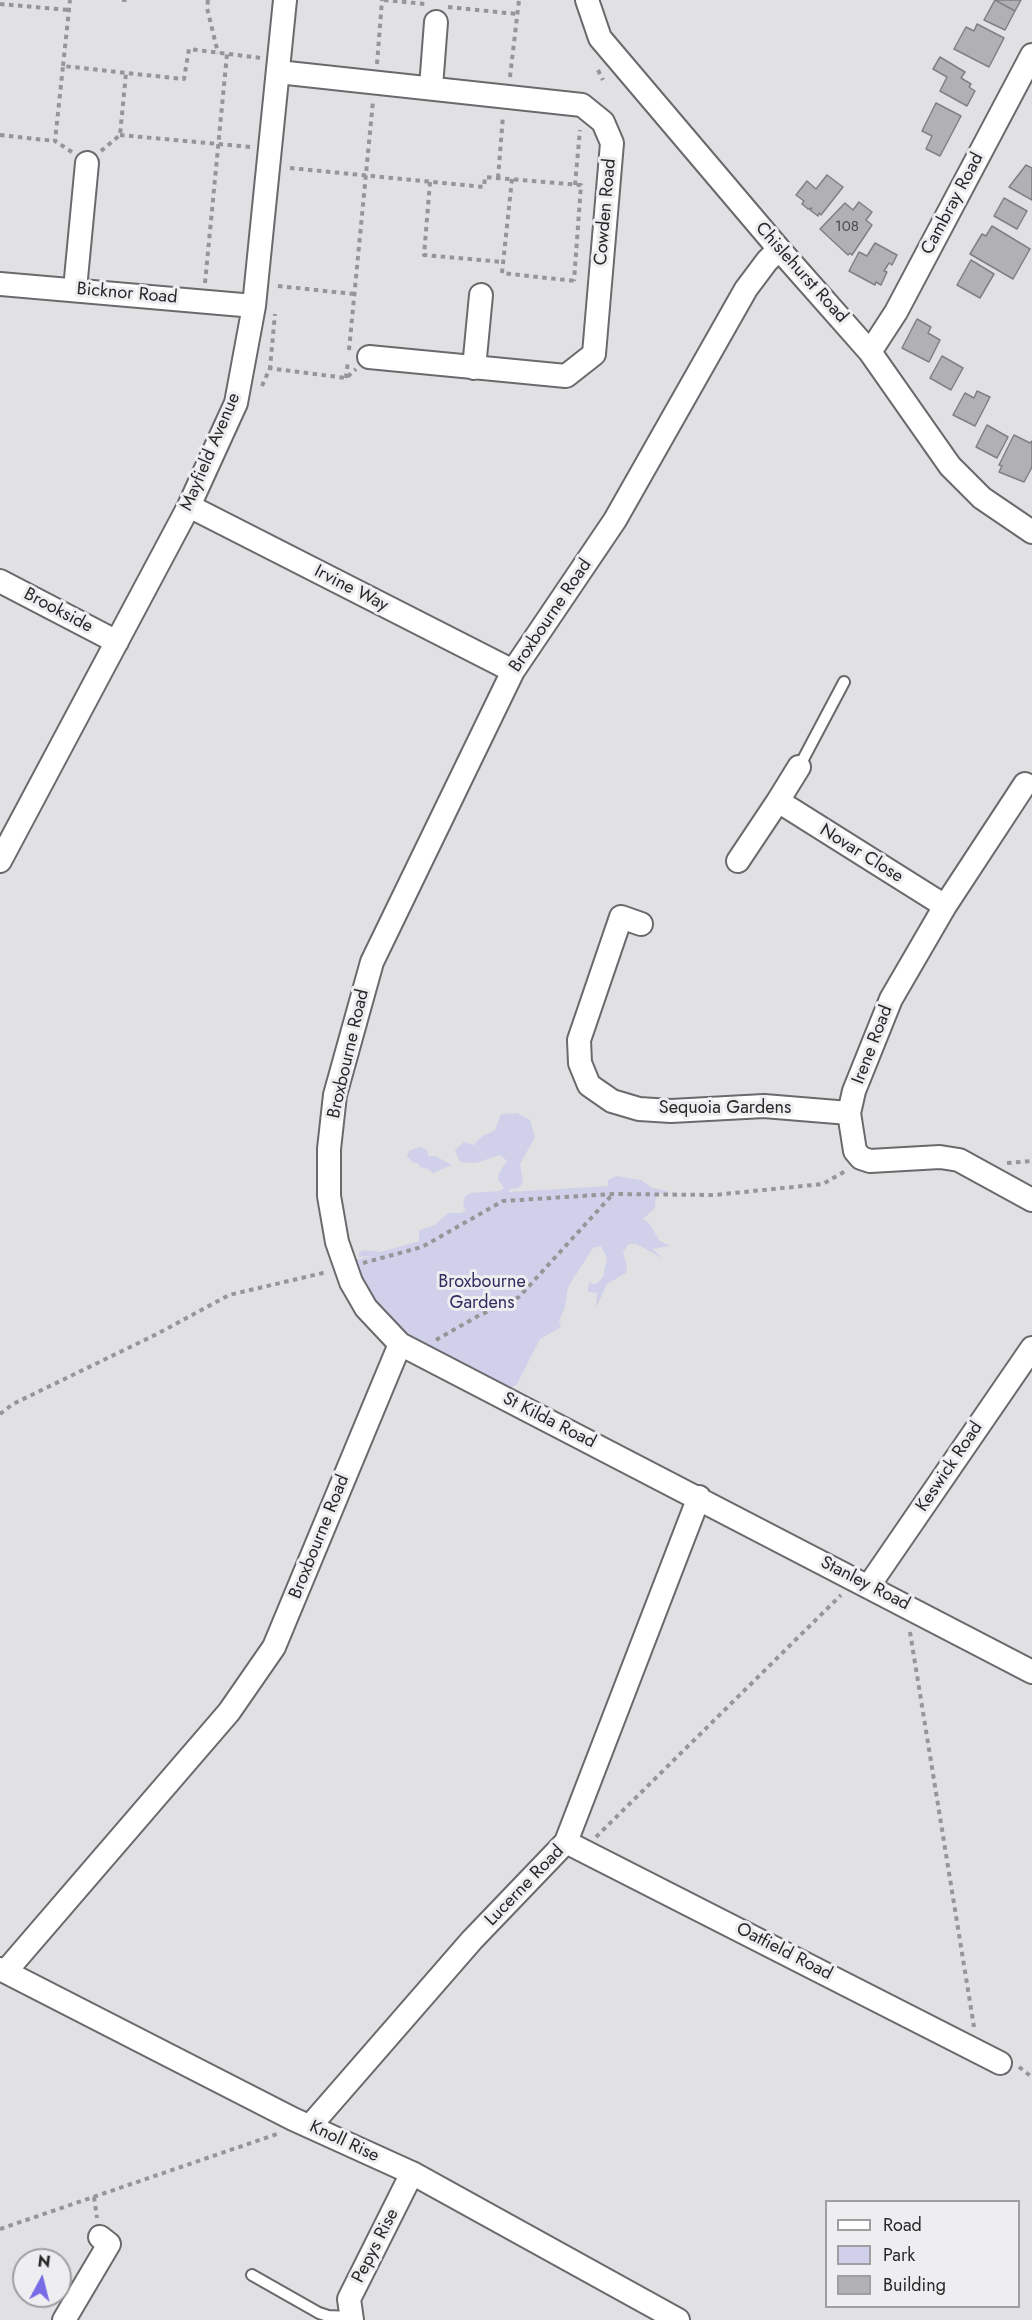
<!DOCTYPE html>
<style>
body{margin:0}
#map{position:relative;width:1032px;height:2320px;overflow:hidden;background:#e1e1e4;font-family:Jost,sans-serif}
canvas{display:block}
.legend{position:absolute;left:825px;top:2200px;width:195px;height:108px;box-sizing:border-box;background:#eeeef1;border:2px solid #9f9fa1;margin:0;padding:8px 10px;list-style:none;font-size:18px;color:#282829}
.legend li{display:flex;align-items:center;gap:12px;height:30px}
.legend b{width:30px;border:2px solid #9f9fa1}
.north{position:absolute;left:12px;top:2248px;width:60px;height:60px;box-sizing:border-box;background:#eeeef1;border:2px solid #9f9fa1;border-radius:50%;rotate:7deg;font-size:16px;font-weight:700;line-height:24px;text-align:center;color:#282829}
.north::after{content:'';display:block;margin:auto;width:21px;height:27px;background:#776be6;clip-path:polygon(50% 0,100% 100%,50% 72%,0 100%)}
</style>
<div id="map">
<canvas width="1032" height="2320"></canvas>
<ul class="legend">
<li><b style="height:8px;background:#fff"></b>Road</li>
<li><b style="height:16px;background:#d0d0ea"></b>Park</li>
<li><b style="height:16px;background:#b1b1b4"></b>Building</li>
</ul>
<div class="north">N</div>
</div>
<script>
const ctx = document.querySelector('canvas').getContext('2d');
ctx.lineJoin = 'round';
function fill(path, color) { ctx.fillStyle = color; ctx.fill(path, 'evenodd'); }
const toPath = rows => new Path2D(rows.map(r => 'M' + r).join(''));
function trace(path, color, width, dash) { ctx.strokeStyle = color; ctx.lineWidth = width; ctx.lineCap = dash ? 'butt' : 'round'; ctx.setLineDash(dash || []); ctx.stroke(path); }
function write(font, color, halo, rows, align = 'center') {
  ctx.font = font + ' Jost,sans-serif'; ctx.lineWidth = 6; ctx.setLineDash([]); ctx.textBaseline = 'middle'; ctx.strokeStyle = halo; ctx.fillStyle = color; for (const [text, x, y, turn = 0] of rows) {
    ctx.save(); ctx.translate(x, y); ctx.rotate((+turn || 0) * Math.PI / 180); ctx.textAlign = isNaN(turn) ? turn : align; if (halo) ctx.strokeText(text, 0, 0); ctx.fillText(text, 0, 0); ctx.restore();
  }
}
fill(toPath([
 [517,1113,530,1120,535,1137,520,1164,523,1183,518,1188,509,1189,509,1192,608,1186,608,1180,616,1176,641,1180,652,1188,668,1191,668,1193,656,1194,655,1208,643,1219,650,1224,659,1240,670,1246,652,1249,664,1259,636,1244,629,1244,623,1252,627,1267,626,1273,607,1284,596,1308,597,1293,588,1292,588,1288,589,1283,596,1284,603,1277,607,1258,601,1246,593,1248,568,1287,565,1307,559,1321,561,1327,540,1339,517,1384,508,1390,429,1349,392,1323,378,1309,351,1261,373,1256,359,1257,359,1252,364,1250,381,1252,419,1241,419,1230,435,1225,448,1213,461,1213,466,1210,463,1206,465,1196,471,1193,500,1191,504,1188,498,1179,499,1173,507,1161,500,1155,476,1163,460,1162,455,1150,464,1142,474,1145,481,1137,495,1130,501,1114],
 [420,1147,426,1149,429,1156,435,1156,452,1165,433,1173,428,1169,419,1167,419,1164,412,1162,407,1156,409,1151]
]), '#d0d0ea');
const building = toPath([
 [995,0,1021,0,1015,11,995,0],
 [995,0,1015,11,1005,30,984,20,995,0],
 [977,24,1004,38,989,67,954,49,966,27,974,31,977,24],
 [940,57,965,72,961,78,971,84,969,87,975,91,967,106,940,91,947,77,933,69,940,57],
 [936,103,961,116,940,156,926,149,932,136,922,131,936,103],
 [1026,165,1032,168,1032,200,1009,187,1026,165],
 [827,175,843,187,821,215,819,213,818,216,810,210,812,208,808,209,802,204,804,201,796,195,807,181,816,189,827,175],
 [1004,198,1027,211,1017,229,994,216,1004,198],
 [859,202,872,212,866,220,872,225,852,255,850,253,848,255,820,229,845,203,853,210,859,202],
 [992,226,1030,249,1013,279,970,254,982,234,986,236,992,226],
 [875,243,897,255,892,265,889,263,884,271,887,272,881,285,876,282,875,285,849,271,859,252,867,256,875,243],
 [971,260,994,274,980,298,957,285,971,260],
 [917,319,931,327,928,333,940,340,929,362,902,348,917,319],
 [942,356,963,368,951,390,930,378,942,356],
 [977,391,990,397,975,426,953,415,965,393,974,398,977,391],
 [987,425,1008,437,997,458,976,447,987,425],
 [1014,435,1030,443,1032,441,1032,467,1024,482,999,472,1002,466,999,465,1014,435]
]);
fill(building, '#b1b1b4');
trace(building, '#808083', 1.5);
const service = toPath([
 [799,767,844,682],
 [252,2275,319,2313,328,2316,350,2317]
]);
const minor = toPath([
 [587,0,600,38,779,249,870,352,950,466,982,498,1032,532],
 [278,72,582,105,603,122,612,143,594,354,566,376,369,357],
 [431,87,436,22],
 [0,284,254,306],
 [75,289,87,163],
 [870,352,896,312,1032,55],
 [474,368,481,295],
 [189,506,513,671],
 [0,581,117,642],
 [799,767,778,801,945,906],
 [1025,784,945,906,891,999,854,1091,849,1113,855,1151,861,1158,870,1161,940,1157,959,1160,1032,1200],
 [0,861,189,506,236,403,254,306,285,0],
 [738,861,778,801],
 [641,924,621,917,579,1040,580,1063,589,1085,612,1101,639,1109,671,1111,764,1106,849,1113],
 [400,1344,1032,1672],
 [868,1587,1032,1348],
 [566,1842,1000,2063],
 [0,1969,293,2119,412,2173,678,2320],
 [6,1971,229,1712,274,1647,400,1344,366,1308,351,1282,337,1242,329,1196,329,1149,335,1095,372,962,513,671,615,520,746,289,767,261,779,249],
 [311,2125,472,1940,566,1842,699,1497],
 [64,2320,109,2244,100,2237],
 [352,2320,349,2299,412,2173]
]);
trace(service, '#6a6a6d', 14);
trace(minor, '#6a6a6d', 26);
trace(toPath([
 [122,0,131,0],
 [208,0,207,8,218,53],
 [384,0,425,4],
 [0,4,69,10],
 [448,7,517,14],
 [377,64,382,0],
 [63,66,70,0],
 [598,70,603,80],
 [510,77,519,0],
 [0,135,55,141],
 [120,135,251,147],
 [101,151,120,135,126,73,184,79,189,49,261,58],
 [72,152,55,141,63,66,126,73],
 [290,168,484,187,485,177,581,185,574,281],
 [498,178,503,116],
 [512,179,502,273,575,281],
 [430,182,424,255,503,262],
 [575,185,580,130],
 [205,283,227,54],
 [278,286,354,294],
 [349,350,373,101],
 [268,368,346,378,356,369],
 [346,378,348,361],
 [262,386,270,368,275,314],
 [1007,1163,1032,1161],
 [363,1263,422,1247,503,1201,612,1194,714,1195,823,1184,847,1170],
 [436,1340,478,1316,519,1297,612,1195],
 [0,1414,13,1404,157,1334,229,1295,327,1272],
 [910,1632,974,2027],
 [596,1837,841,1595],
 [1019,2067,1032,2077],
 [94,2197,97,2218],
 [0,2229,280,2133]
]), '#969698', 4, [4.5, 4.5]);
trace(service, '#fff', 10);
trace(minor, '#fff', 22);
write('15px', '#4a4a4c', null, [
 ["108",847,227]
]);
write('18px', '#282829', '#eeeef1', [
 ["Cambray Road",953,204,-62],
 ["Cowden Road",606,212,-85],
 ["Chislehurst Road",801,273,48],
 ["Bicknor Road",127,294,5],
 ["Mayfield Avenue",211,452,-67],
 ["Irvine Way",351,589,27],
 ["Brookside",58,611,28],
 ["Broxbourne Road",551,616,-56],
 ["Novar Close",861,854,32],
 ["Irene Road",873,1045,-69],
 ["Broxbourne Road",349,1054,-77],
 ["Sequoia Gardens",725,1109],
 ["St Kilda Road",549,1421,27],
 ["Keswick Road",950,1467,-56],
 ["Broxbourne Road",320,1537,-68],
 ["Stanley Road",865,1584,27],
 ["Lucerne Road",525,1886,-46],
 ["Oatfield Road",784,1952,27],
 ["Knoll Rise",344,2142,25],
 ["Pepys Rise",376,2246,-63]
]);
write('18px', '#312d60', '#eeeef1', [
 ["Broxbourne",482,1283],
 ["Gardens",482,1304]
]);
</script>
